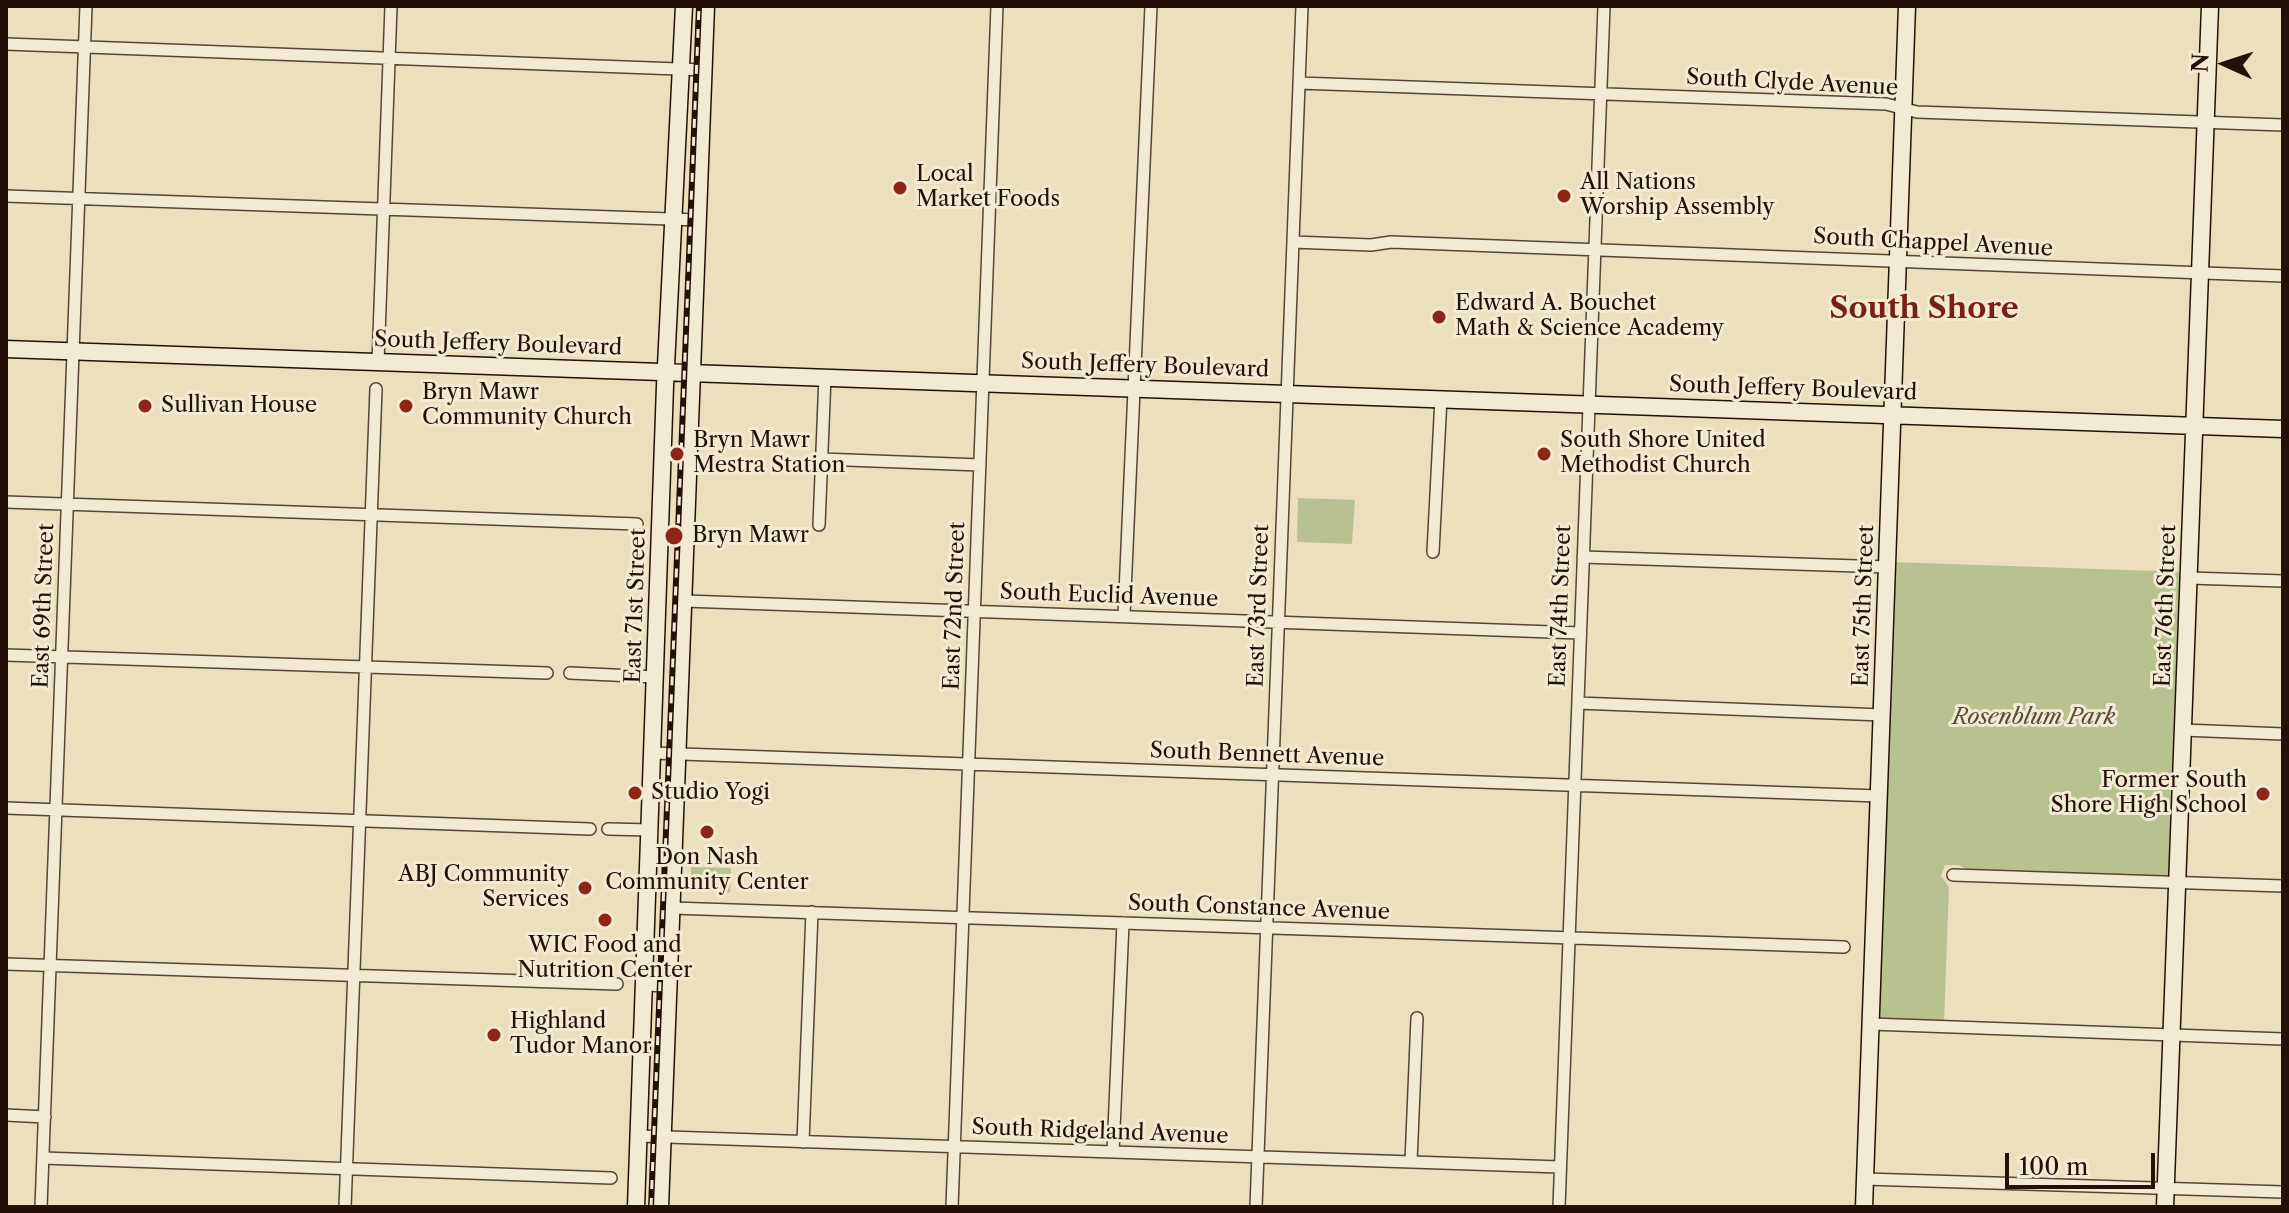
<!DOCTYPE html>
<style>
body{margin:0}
#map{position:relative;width:2289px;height:1213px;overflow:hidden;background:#ecdfbd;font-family:"Libre Caslon Text",serif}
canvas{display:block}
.frame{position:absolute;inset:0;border:8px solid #251007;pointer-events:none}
.north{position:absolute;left:2185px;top:24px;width:80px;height:80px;-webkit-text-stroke:6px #f3ead4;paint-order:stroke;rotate:273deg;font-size:22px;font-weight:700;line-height:32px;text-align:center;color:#251007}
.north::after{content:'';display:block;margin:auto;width:28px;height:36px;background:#251007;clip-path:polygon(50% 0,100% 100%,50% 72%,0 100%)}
.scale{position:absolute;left:2005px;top:1153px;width:150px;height:36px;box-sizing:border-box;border:4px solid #251007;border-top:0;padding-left:10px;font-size:24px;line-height:28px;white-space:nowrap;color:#251007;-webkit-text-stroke:6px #f3ead4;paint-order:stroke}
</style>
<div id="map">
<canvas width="2289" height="1213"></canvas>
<div class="frame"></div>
<div class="north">N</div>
<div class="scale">100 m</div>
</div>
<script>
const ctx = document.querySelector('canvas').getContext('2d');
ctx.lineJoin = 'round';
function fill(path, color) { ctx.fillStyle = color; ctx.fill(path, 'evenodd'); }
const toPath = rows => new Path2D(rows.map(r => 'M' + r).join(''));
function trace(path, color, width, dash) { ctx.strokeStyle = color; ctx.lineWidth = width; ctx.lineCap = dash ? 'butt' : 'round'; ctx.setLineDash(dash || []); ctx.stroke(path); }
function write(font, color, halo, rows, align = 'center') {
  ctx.font = font + ' "Libre Caslon Text",serif'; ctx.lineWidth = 6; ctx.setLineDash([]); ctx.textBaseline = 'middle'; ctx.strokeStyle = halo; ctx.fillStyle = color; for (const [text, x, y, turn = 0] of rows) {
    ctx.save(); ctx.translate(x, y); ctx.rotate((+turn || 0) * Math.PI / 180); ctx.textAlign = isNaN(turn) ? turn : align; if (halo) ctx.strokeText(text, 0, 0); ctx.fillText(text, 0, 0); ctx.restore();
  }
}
fill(toPath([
 [1298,498,1355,500,1352,544,1297,542],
 [1892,562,2186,572,2175,878,1971,871,1958,865,1945,865,1941,876,1949,887,1944,1023,1876,1021],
 [691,867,731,868,730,893,696,891,691,886]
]), '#b8c291');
const street = toPath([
 [6,44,705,70],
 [1299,83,1886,104,1917,112,2283,125],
 [6,196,699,220],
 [1293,242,1371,245,1391,242,2283,276],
 [378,362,391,6],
 [821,459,980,465],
 [6,502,637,524],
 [819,525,825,376],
 [1433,552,1441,398],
 [1583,557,1888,567],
 [2189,578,2283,581],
 [685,601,1580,633],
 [1124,615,1151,6],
 [6,655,547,673],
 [570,673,655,677],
 [1578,703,1882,715],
 [2183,730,2283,734],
 [653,753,1879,796],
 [6,808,590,829],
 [608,829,651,830],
 [1953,875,2283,886],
 [672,908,1844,947],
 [6,964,617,984],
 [644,985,669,986],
 [1871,1024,2283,1039],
 [6,1115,45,1117],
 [638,1136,1560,1167],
 [803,1142,812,912],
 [1113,1152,1123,923],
 [43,1158,611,1178],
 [1411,1162,1417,1018],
 [1865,1179,2283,1192],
 [41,1207,86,6],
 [345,1207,376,389],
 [952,1207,997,6],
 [1256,1207,1302,6],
 [1559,1207,1604,6]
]);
const secondary = toPath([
 [6,349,2283,429],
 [636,1207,665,386,684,6],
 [660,1207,706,6],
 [1864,1207,1907,6],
 [2165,1207,2210,6]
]);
trace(street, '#574434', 14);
trace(secondary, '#251007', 19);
trace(street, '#f3ead4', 11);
trace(secondary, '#f3ead4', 16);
const rail = toPath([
 [651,1207,699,6]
]);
trace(rail, '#251007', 6);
trace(rail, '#f3ead4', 3, [9]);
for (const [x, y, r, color] of [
 [900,188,8,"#8f2418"],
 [1564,196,8,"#8f2418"],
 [1439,317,8,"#8f2418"],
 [145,406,8,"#8f2418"],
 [406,406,8,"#8f2418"],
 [677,454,8,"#8f2418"],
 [1544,454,8,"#8f2418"],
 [674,536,10,"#8f2418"],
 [635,793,8,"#8f2418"],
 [2263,794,8,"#8f2418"],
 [707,832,8,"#8f2418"],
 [585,888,8,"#8f2418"],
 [605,920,8,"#8f2418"],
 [494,1035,8,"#8f2418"]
]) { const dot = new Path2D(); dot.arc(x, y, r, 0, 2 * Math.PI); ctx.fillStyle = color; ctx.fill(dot); trace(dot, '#f3ead4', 3); }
write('22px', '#251007', '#f3ead4', [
 ["South Clyde Avenue",1792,83,3],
 ["South Chappel Avenue",1933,243,3],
 ["South Jeffery Boulevard",498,344,2],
 ["South Jeffery Boulevard",1145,366,2],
 ["South Jeffery Boulevard",1793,389,2],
 ["South Euclid Avenue",1109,596,2],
 ["East 69th Street",44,606,-88],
 ["East 71st Street",636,606,-88],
 ["East 72nd Street",955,606,-88],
 ["East 73rd Street",1259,606,-88],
 ["East 74th Street",1561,606,-88],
 ["East 75th Street",1864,606,-88],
 ["East 76th Street",2166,606,-88],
 ["South Bennett Avenue",1267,755,2],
 ["South Constance Avenue",1259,908,2],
 ["South Ridgeland Avenue",1100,1132,2]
]);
write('22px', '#251007', '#f3ead4', [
 ["Local",916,175],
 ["Market Foods",916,200],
 ["All Nations",1580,183],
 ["Worship Assembly",1580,208],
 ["Edward A. Bouchet",1455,304],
 ["Math & Science Academy",1455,329],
 ["Bryn Mawr",422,393],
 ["Community Church",422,418],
 ["Sullivan House",161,406],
 ["Bryn Mawr",693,441],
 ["Mestra Station",693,466],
 ["South Shore United",1560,441],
 ["Methodist Church",1560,466],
 ["Bryn Mawr",692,536],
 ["Former South",2247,781,"right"],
 ["Shore High School",2247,806,"right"],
 ["Studio Yogi",651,793],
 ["Don Nash",707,858,"center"],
 ["Community Center",707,883,"center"],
 ["ABJ Community",569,875,"right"],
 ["Services",569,900,"right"],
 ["WIC Food and",605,946,"center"],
 ["Nutrition Center",605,971,"center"],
 ["Highland",510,1022],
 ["Tudor Manor",510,1047]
], 'left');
write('italic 22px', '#584e37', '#f3ead4', [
 ["Rosenblum Park",2034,718]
]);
write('bold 30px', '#7a1f14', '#f3ead4', [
 ["South Shore",1924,309]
]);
</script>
